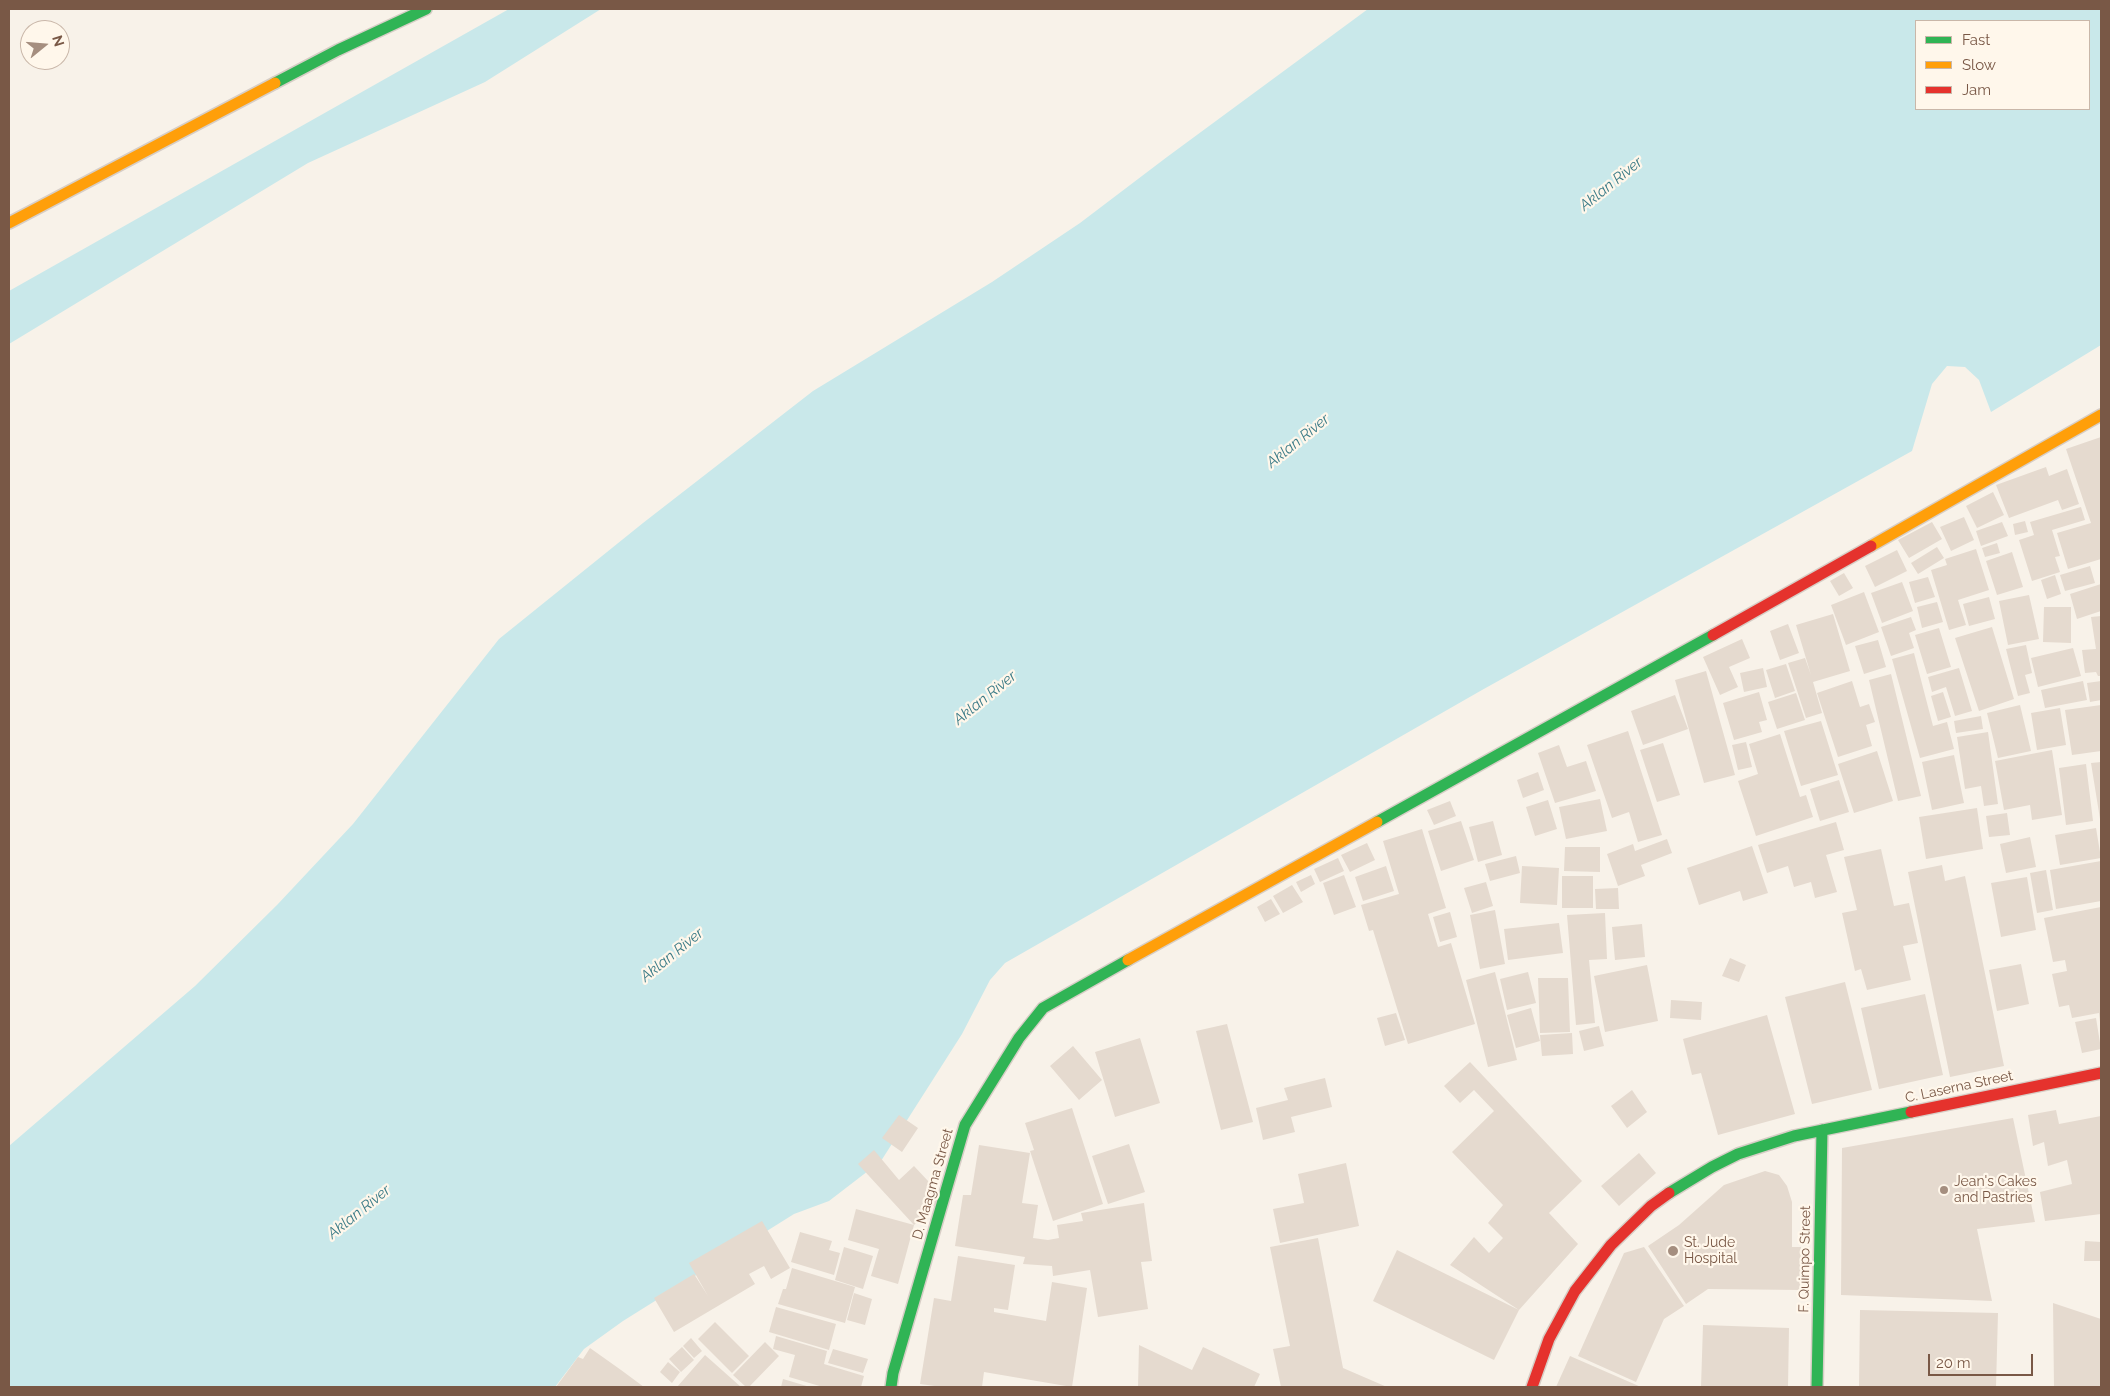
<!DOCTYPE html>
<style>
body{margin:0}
#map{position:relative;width:2110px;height:1396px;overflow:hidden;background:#f8f2e9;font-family:Raleway,sans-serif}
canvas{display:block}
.frame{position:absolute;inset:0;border:10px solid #795846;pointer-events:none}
.legend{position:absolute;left:1915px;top:20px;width:175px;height:90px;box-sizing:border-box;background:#fff7eb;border:1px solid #c9b7a9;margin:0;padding:6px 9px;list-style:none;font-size:15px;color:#795846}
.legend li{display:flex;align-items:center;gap:10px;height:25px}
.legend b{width:25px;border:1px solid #c9b7a9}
.north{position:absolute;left:20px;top:20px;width:50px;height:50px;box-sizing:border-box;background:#fff7eb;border:1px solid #c9b7a9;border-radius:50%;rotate:73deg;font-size:14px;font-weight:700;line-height:20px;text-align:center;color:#795846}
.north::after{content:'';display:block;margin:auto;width:18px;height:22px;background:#a58e7f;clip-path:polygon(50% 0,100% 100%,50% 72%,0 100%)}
.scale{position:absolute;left:1928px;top:1354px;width:105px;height:22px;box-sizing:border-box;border:2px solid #795846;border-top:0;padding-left:6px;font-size:15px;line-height:18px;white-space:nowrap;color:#795846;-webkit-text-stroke:4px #fff7eb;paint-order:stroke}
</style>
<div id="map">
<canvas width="2110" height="1396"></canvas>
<div class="frame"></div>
<ul class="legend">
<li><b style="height:6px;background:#30b455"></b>Fast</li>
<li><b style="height:6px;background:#ff9f0a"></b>Slow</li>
<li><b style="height:6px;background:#e5322d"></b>Jam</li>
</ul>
<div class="north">N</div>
<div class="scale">20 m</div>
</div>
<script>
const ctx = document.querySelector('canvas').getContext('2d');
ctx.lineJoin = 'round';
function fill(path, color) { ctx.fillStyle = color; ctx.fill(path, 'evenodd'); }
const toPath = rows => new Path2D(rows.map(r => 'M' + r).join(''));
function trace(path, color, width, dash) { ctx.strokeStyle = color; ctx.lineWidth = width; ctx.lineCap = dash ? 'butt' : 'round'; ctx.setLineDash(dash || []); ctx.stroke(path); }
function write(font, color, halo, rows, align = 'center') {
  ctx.font = font + ' Raleway,sans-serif'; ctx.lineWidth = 4.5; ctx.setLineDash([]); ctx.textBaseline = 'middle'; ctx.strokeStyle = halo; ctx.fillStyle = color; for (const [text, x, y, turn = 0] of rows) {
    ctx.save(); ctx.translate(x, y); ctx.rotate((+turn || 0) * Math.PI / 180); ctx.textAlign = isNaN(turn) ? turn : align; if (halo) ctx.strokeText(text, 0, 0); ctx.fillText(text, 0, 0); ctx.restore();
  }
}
fill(toPath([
 [509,9,601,9,485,82,308,163,9,344,9,291],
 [1368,9,2101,9,2101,345,1991,412,1979,380,1965,367,1947,366,1932,384,1912,451,1482,690,1005,963,990,980,962,1034,881,1161,829,1201,794,1214,623,1321,584,1349,555,1387,9,1387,9,1146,195,986,277,905,353,824,499,639,643,523,813,391,992,282,1080,223,1167,157],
 [1916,21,2089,21,2089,109,1916,109]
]), '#c9e8ea');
fill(toPath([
 [2101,437,2101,559,2068,569,2057,533,2091,523,2066,449],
 [2046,467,2049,476,2067,469,2079,504,2062,510,2058,500,2009,518,1996,485],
 [1993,492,2004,515,1977,528,1966,506],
 [2081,507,2085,520,2052,530,2060,556,2055,557,2060,572,2032,581,2019,540,2034,535,2030,522],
 [1964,517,1974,540,1951,551,1940,527],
 [2025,521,2028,532,2015,535,2013,524],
 [1932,522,1942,539,1909,558,1898,540],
 [2002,522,2008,536,1981,546,1976,531],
 [1997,543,2000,553,1985,557,1982,548],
 [1937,547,1944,558,1918,574,1911,563],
 [1976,549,1989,590,1958,600,1966,625,1949,630,1931,570,1947,565,1945,559],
 [1897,550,1907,571,1875,587,1865,566],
 [2012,552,2023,587,1997,595,1986,561],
 [2090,566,2095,583,2065,591,2060,575],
 [1844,573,1853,588,1839,596,1830,581],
 [2055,575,2061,594,2047,599,2041,580],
 [1928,577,1935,597,1915,603,1909,582],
 [1902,582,1913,611,1882,623,1871,593],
 [2101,584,2101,611,2077,619,2070,594],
 [1864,592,1879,632,1846,645,1831,605],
 [2029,595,2039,639,2008,645,1999,601],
 [1989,597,1995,619,1969,626,1963,604],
 [1937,602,1943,622,1922,628,1917,607],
 [2044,607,2071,607,2071,643,2043,642],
 [1833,614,1850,671,1813,682,1822,713,1806,718,1788,663,1805,658,1811,675,1796,625],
 [2101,616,2101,676,2098,676,2096,672,2085,673,2082,650,2096,649,2091,617],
 [1911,617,1916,630,1909,633,1914,648,1891,656,1881,627],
 [1788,624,1799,653,1780,660,1770,631],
 [1992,627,2014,699,1979,711,1955,638],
 [1939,628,1951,667,1927,674,1915,635],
 [1742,639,1750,658,1729,667,1738,687,1720,695,1703,657],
 [1878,640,1886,667,1864,674,1855,646],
 [2026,645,2032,673,2025,675,2030,693,2018,696,2006,649],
 [2073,648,2081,676,2038,687,2031,658],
 [1914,653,1933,726,1947,722,1954,749,1920,758,1892,659],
 [1786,664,1795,691,1775,698,1766,670],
 [1763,668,1767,687,1744,692,1740,673],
 [1959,668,1972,711,1955,716,1946,687,1932,692,1928,677],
 [1706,671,1735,775,1704,783,1675,680],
 [1891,674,1921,796,1898,801,1869,680],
 [1852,681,1860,707,1869,704,1875,722,1866,725,1872,746,1838,757,1817,693],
 [2083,681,2087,700,2045,708,2041,690],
 [2101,681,2101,700,2090,702,2087,683],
 [1759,692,1767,720,1759,722,1762,732,1734,740,1723,703],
 [1943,692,1951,717,1938,721,1931,696],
 [1796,693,1805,720,1777,729,1768,702],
 [1675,695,1688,729,1643,745,1631,711],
 [2020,705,2031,751,1998,758,1987,713],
 [2101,705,2101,751,2072,755,2065,710],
 [2060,708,2066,745,2037,750,2031,713],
 [1981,716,1983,729,1956,733,1954,721],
 [1821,721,1838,775,1801,786,1784,731],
 [1628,731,1662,835,1638,842,1629,812,1612,818,1587,745],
 [1988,732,1998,804,1984,806,1981,786,1965,789,1957,737],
 [1780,734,1800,797,1806,795,1813,817,1756,836,1738,781,1758,774,1749,744],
 [1746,742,1752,767,1738,770,1732,745],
 [1663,743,1680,795,1657,802,1640,750],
 [1559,745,1567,767,1586,761,1596,791,1555,803,1538,753],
 [2052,750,2062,815,2032,820,2030,805,2004,810,1995,761],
 [1877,751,1893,801,1854,813,1838,764],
 [1954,755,1964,803,1932,810,1922,762],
 [2101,762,2101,819,2100,819,2091,763],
 [2086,764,2093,821,2066,825,2059,768],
 [1538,772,1544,790,1523,798,1517,780],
 [1839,780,1849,812,1820,821,1810,789],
 [1600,799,1607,831,1566,839,1559,807],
 [1548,800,1557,829,1535,836,1526,807],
 [1450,801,1456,816,1434,825,1427,810],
 [1977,808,1983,849,1926,859,1919,817],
 [2007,813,2010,835,1989,837,1986,816],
 [1461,821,1474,860,1441,871,1428,831],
 [1493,821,1502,855,1478,862,1469,827],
 [1836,822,1844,850,1826,855,1837,892,1815,898,1811,882,1794,887,1788,866,1767,873,1758,845],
 [2096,828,2101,858,2060,865,2055,835],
 [1422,829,1446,908,1428,914,1438,947,1451,943,1475,1024,1408,1044,1373,930,1369,931,1361,905,1399,894,1383,841],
 [2030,837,2036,867,2006,873,2000,844],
 [1667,839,1672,853,1641,865,1645,876,1618,886,1607,854,1633,844,1635,851],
 [1367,843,1375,860,1350,872,1341,855],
 [1752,846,1768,893,1743,901,1740,891,1699,905,1687,868],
 [1565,847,1600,847,1600,872,1564,871],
 [1881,849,1894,906,1909,903,1918,943,1903,946,1911,980,1867,990,1861,969,1855,971,1842,913,1857,910,1844,857],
 [1516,856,1520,873,1490,881,1485,864],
 [1338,858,1344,871,1320,882,1314,869],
 [2101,861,2101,901,2056,909,2050,870],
 [1942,865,1945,881,1965,876,2004,1066,1950,1077,1908,872],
 [1386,866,1394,891,1363,901,1355,877],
 [1522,866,1559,868,1557,905,1520,903],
 [2046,870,2053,910,2037,913,2030,873],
 [1311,875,1315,884,1301,892,1296,882],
 [1344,875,1356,907,1334,915,1323,883],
 [1562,876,1593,876,1593,908,1562,908],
 [2027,877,2036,930,2001,937,1991,883],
 [1486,882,1493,906,1472,913,1464,888],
 [1292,885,1303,902,1283,913,1273,896],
 [1618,888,1619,909,1596,909,1595,889],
 [1271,899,1280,914,1265,922,1257,907],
 [2101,907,2101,1022,2100,1022,2099,1013,2072,1018,2069,1005,2059,1007,2052,974,2067,971,2065,960,2053,962,2044,918],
 [1495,910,1505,964,1480,969,1470,915],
 [1450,912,1457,937,1440,942,1433,917],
 [1605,913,1607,959,1589,960,1595,1023,1576,1025,1567,915],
 [1559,923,1563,953,1508,960,1504,929],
 [1642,924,1645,957,1615,960,1612,927],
 [1730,958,1746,965,1739,982,1722,976],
 [2021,964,2029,1004,1997,1011,1989,970],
 [1647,965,1658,1021,1605,1032,1594,976],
 [1495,972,1517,1060,1488,1067,1466,980],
 [1528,972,1536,1003,1507,1010,1500,979],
 [1538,978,1568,978,1570,1032,1540,1033],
 [1845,982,1872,1090,1812,1104,1785,997],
 [1925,994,1943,1075,1879,1089,1861,1008],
 [1671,1000,1702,1002,1701,1020,1670,1018],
 [1531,1008,1540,1041,1516,1048,1507,1015],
 [1396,1013,1405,1040,1385,1046,1377,1018],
 [1767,1015,1795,1114,1718,1135,1701,1073,1692,1075,1683,1039],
 [2096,1018,2101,1049,2082,1053,2075,1022],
 [1227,1024,1253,1122,1221,1130,1196,1031],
 [1599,1026,1604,1046,1584,1051,1579,1031],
 [1572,1033,1573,1054,1542,1056,1540,1035],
 [1140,1038,1160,1103,1115,1117,1095,1052],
 [1073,1046,1102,1080,1079,1100,1050,1066],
 [1470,1062,1582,1181,1549,1213,1578,1244,1519,1310,1450,1265,1474,1237,1489,1253,1503,1238,1488,1223,1503,1205,1452,1152,1494,1111,1474,1090,1460,1103,1444,1086],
 [1325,1078,1332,1107,1291,1117,1295,1132,1263,1140,1256,1108,1288,1100,1284,1088],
 [1632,1090,1647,1112,1627,1128,1611,1106],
 [1072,1108,1103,1204,1053,1221,1030,1151,1034,1150,1025,1123],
 [2056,1110,2059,1124,2101,1116,2101,1214,2045,1221,2040,1192,2072,1184,2067,1160,2048,1166,2044,1142,2033,1146,2028,1115],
 [899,1115,918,1128,902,1152,882,1138],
 [2013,1118,2035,1222,1977,1229,1992,1301,1841,1295,1842,1148],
 [1129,1144,1145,1192,1108,1204,1092,1156],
 [979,1145,1030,1153,1022,1203,1038,1205,1033,1238,1048,1240,1059,1238,1057,1225,1083,1221,1081,1213,1144,1203,1152,1261,1141,1262,1148,1309,1098,1317,1090,1270,1053,1276,1052,1266,1023,1264,1025,1257,955,1246,963,1195,971,1195],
 [874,1150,899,1180,914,1166,943,1197,914,1225,898,1284,871,1276,879,1249,848,1240,856,1209,914,1225,858,1164],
 [1639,1153,1656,1173,1619,1206,1601,1186],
 [1346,1163,1359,1226,1280,1243,1273,1209,1304,1203,1298,1174],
 [1765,1171,1779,1175,1787,1186,1792,1202,1792,1247,1801,1247,1800,1290,1708,1289,1686,1304,1648,1246,1679,1225,1724,1185],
 [762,1221,790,1268,771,1279,764,1266,749,1274,755,1284,674,1332,654,1298,694,1274,708,1296,689,1263],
 [800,1232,832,1241,829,1250,840,1253,834,1275,791,1262],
 [1318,1238,1343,1368,1387,1387,1281,1387,1273,1349,1290,1346,1270,1247],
 [2085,1241,2101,1242,2101,1261,2084,1261],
 [844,1247,873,1256,863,1289,835,1280],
 [1644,1247,1684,1306,1664,1319,1636,1382,1578,1356,1624,1253],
 [1397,1250,1519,1310,1494,1360,1373,1301],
 [958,1256,1015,1265,1008,1310,994,1308,994,1312,1046,1321,1052,1282,1087,1288,1072,1387,984,1372,982,1387,942,1387,920,1384,934,1298,951,1301],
 [792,1268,855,1287,845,1323,778,1304,783,1289,786,1289],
 [854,1293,872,1299,865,1325,847,1320],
 [2053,1303,2101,1319,2101,1387,2054,1387],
 [776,1307,836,1324,829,1350,769,1332],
 [1860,1310,1998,1313,1996,1387,1859,1387],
 [715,1322,749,1356,732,1373,698,1339],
 [1703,1325,1789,1328,1788,1387,1701,1387],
 [776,1336,827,1351,824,1364,864,1376,861,1387,823,1387,789,1377,795,1355,773,1349],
 [691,1338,702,1351,694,1358,683,1346],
 [765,1342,779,1356,749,1387,746,1387,733,1375],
 [1139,1345,1192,1370,1203,1347,1260,1374,1254,1387,1138,1387],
 [682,1347,694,1360,681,1372,669,1359],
 [590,1348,621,1370,644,1387,556,1387,578,1357,583,1359],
 [833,1349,868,1359,863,1373,828,1363],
 [705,1355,741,1387,677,1387],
 [1570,1356,1641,1387,1556,1387],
 [668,1362,680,1372,672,1383,660,1372],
 [783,1379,810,1387,781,1387]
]), '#e5dacf');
const fast = toPath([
 [275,83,338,50,426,9],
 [1377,822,1713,635],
 [1669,1193,1712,1167,1738,1154,1794,1136,1911,1112],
 [891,1387,893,1373,965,1125,1019,1038,1043,1008,1128,960],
 [1817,1387,1822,1130]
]);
const slow = toPath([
 [9,223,275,83],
 [1871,546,2101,415],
 [1128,960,1377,822]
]);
const jam = toPath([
 [1713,635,1871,546],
 [1911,1112,2101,1073],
 [1532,1387,1549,1339,1575,1291,1611,1245,1651,1206,1669,1193]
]);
trace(fast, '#d7cec6', 14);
trace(slow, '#d7cec6', 14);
trace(jam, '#d7cec6', 14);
trace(fast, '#30b455', 11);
trace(slow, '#ff9f0a', 11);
trace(jam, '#e5322d', 11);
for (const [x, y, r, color] of [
 [1944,1190,5,"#a58e7f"],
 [1673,1251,6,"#a58e7f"]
]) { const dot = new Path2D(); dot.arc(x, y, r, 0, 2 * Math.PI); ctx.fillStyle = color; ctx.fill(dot); trace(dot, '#fff7eb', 2); }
write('14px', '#795846', '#fff7eb', [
 ["C. Laserna Street",1959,1087,-12],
 ["D. Maagma Street",933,1184,-74],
 ["F. Quimpo Street",1805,1259,-89]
]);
write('14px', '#795846', '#fff7eb', [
 ["Jean's Cakes",1954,1182],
 ["and Pastries",1954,1198],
 ["St. Jude",1684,1243],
 ["Hospital",1684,1259]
], 'left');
write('italic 15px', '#3b7b87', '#fff7eb', [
 ["Aklan River",1611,184,-39],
 ["Aklan River",1298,441,-39],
 ["Aklan River",985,698,-39],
 ["Aklan River",672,955,-39],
 ["Aklan River",359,1212,-39]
]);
</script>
